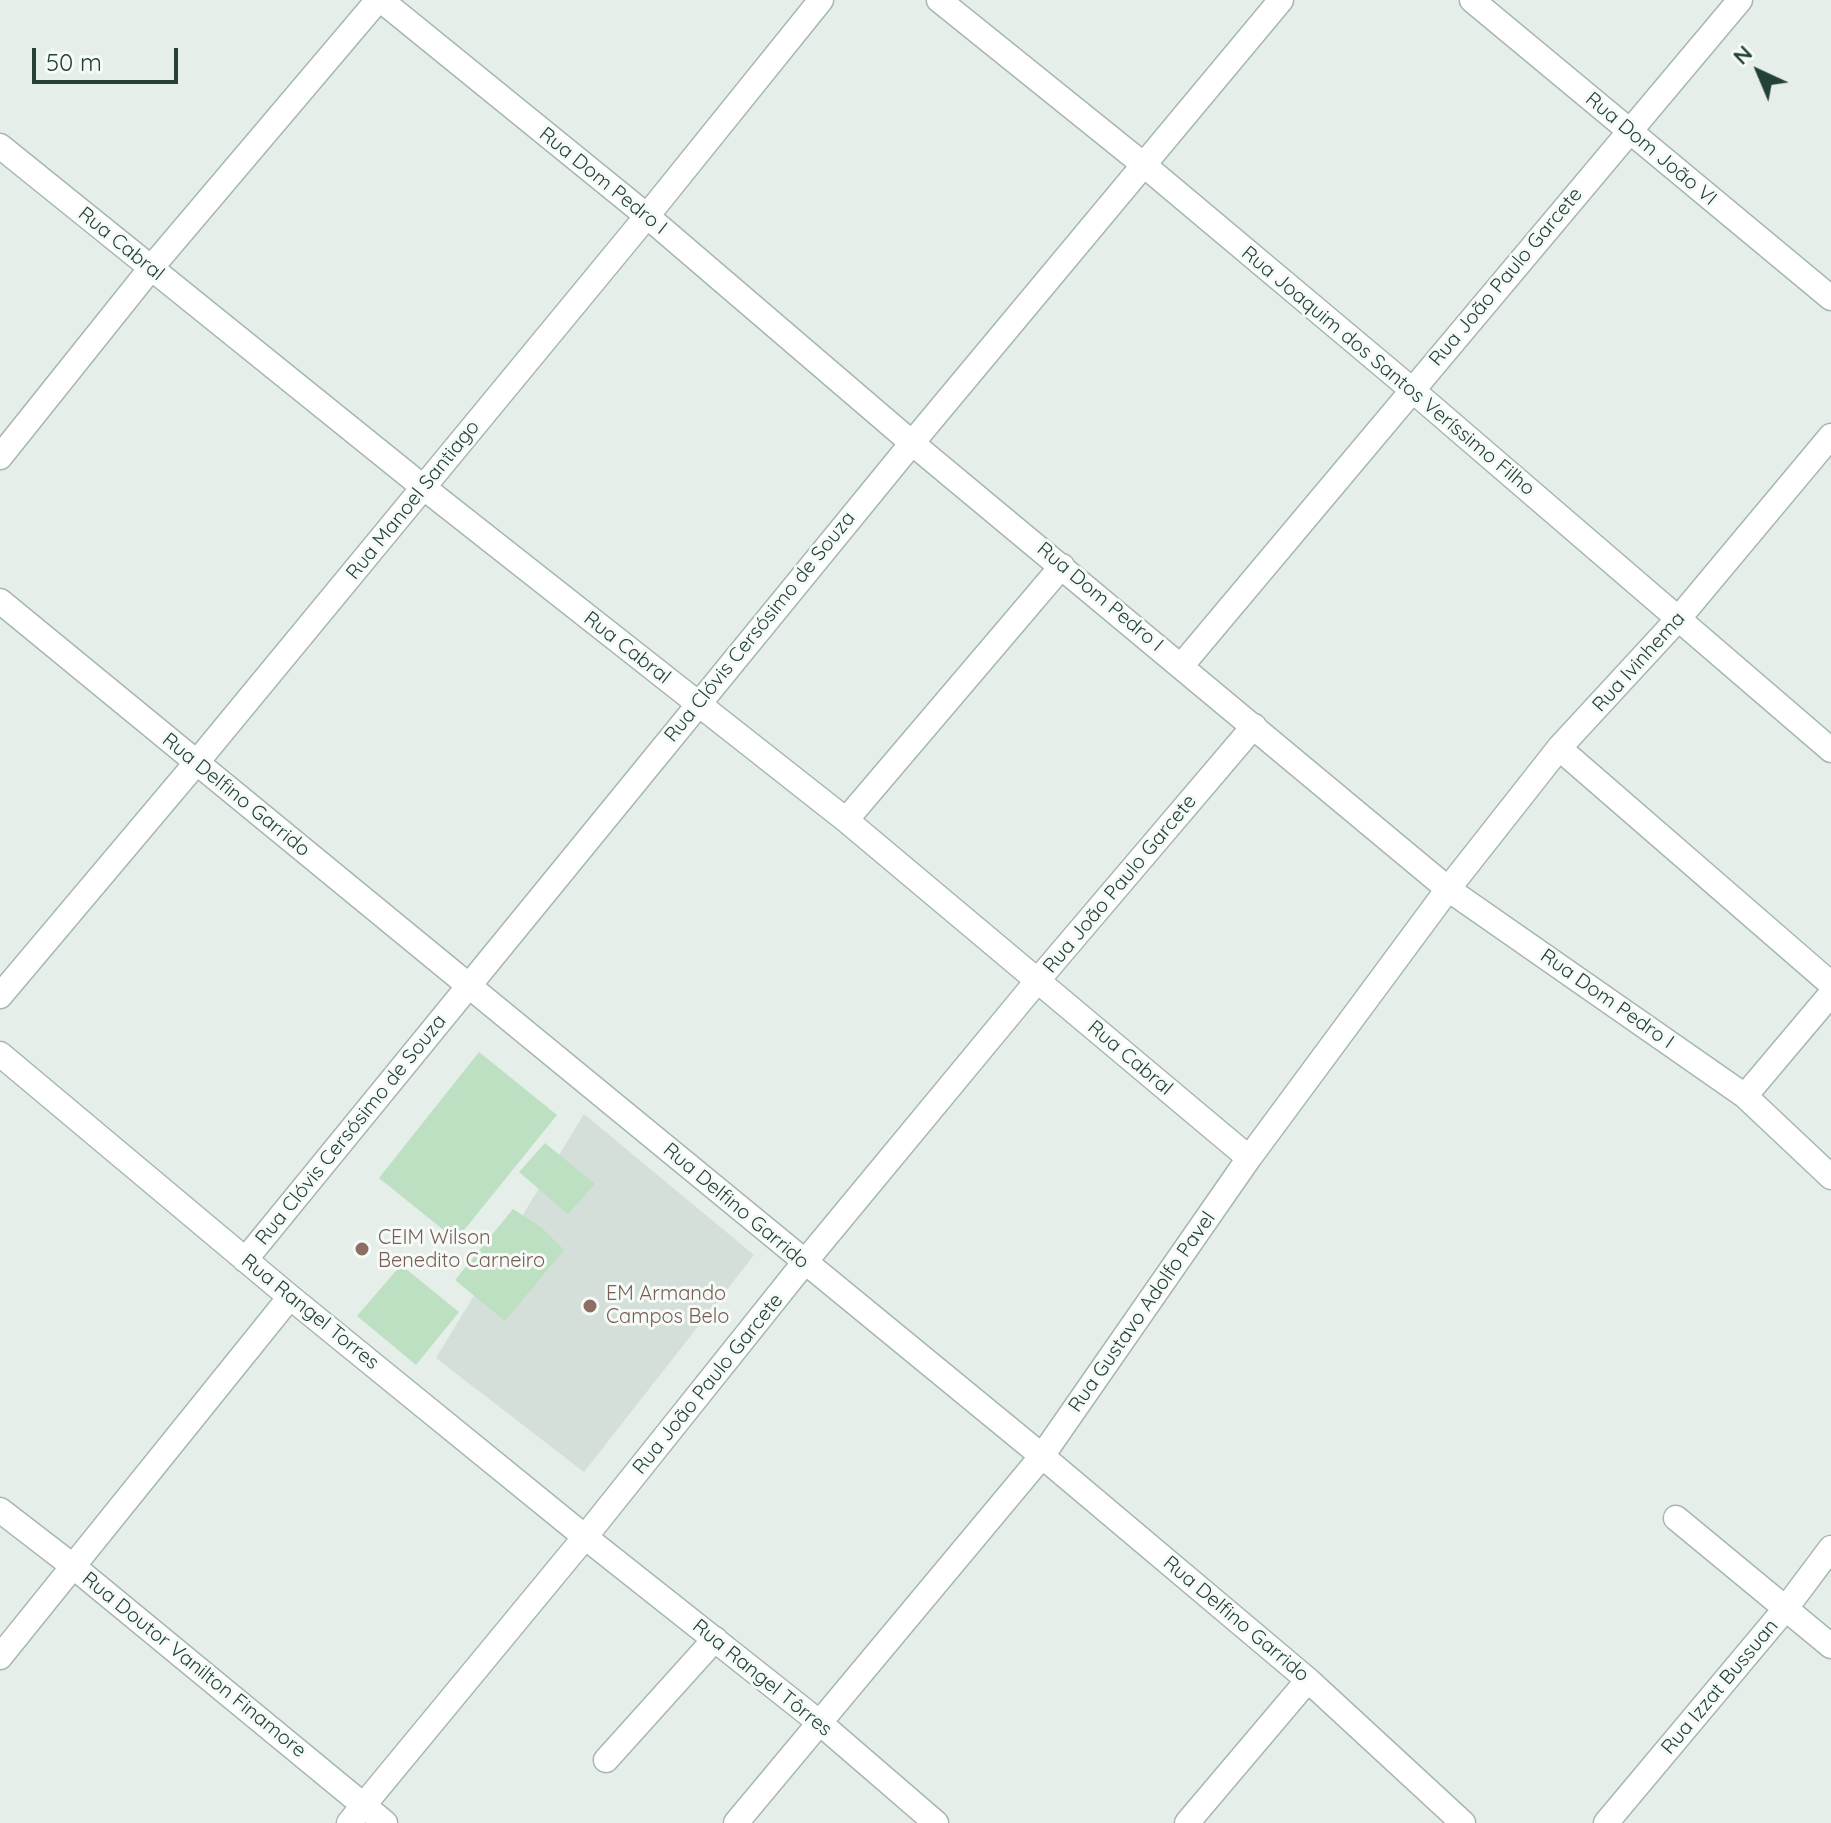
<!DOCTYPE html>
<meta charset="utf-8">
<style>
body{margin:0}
#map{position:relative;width:1831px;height:1823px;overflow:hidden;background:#e5eee9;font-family:Quicksand,sans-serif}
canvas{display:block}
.north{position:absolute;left:1719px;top:32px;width:80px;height:80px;-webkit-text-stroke:6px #f6fbf8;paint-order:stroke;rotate:316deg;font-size:22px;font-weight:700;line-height:32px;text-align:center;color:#234136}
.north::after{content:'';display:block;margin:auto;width:28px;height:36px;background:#234136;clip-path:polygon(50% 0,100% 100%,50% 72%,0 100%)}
.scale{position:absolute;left:32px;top:48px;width:146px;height:36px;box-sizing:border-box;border:4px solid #234136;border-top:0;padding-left:10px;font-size:24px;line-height:28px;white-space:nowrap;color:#234136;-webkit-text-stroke:6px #f6fbf8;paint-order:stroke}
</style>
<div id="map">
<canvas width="1831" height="1823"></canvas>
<div class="north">N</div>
<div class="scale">50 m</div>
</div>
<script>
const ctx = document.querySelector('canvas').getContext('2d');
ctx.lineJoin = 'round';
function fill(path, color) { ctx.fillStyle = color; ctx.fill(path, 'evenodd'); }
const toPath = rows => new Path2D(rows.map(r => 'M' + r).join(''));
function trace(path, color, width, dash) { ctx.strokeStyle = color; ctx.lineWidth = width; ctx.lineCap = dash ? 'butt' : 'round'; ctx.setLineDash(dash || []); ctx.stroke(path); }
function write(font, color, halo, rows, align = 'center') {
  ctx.font = font + ' Quicksand,sans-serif'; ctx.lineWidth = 6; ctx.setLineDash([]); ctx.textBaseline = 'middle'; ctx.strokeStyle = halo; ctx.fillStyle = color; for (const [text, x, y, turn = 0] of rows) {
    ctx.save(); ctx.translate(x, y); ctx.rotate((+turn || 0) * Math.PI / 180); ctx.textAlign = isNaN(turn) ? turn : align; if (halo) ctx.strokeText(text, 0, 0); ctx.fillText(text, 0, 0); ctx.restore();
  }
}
fill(toPath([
 [584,1114,754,1255,584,1472,436,1358]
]), '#d3dfd8');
fill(toPath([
 [479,1052,557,1115,456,1240,379,1178],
 [545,1143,595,1184,568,1214,519,1172],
 [513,1209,542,1228,564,1250,505,1321,455,1280],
 [401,1265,459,1312,416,1365,357,1316]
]), '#bde0c3');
const minor = toPath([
 [381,0,647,216,912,443,1448,889,1745,1096,1831,1177],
 [939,0,1144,165,1411,389,1831,750],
 [1472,0,1831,298],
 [0,146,423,487,846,820,1249,1158],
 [0,457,151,268,378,0],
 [0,601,1042,1456,1308,1680,1463,1823],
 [1182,665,1740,0],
 [1559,748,1831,984],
 [846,820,1062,566],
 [0,996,197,762,647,216,821,0],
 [0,1054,290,1297,585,1537,820,1723,936,1823],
 [1745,1096,1831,994],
 [245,1260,912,443,1281,0],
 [0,1510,74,1567,385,1823],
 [1676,1518,1831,1646],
 [0,1657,290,1297],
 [606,1760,715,1639],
 [349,1823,585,1537,804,1263,1038,980,1254,726],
 [736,1823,1042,1456,1249,1158,1448,889,1559,748,1679,618,1831,436],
 [1187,1823,1308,1680],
 [1606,1823,1786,1608,1831,1548]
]);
trace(minor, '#a7b7b0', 27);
trace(minor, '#fff', 24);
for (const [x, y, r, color] of [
 [362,1249,8,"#8d6e63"],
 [590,1306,8,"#8d6e63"]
]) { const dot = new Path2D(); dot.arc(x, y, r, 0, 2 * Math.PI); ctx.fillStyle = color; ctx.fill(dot); trace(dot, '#f6fbf8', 3); }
write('20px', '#234136', '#f6fbf8', [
 ["Rua Dom João VI",1651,149,40],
 ["Rua Dom Pedro I",603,181,39],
 ["Rua Cabral",121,244,39],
 ["Rua João Paulo Garcete",1506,277,-50],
 ["Rua Joaquim dos Santos Veríssimo Filho",1388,371,40],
 ["Rua Manoel Santiago",413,500,-51],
 ["Rua Dom Pedro I",1100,597,40],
 ["Rua Clóvis Cersósimo de Souza",760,627,-51],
 ["Rua Cabral",627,648,38],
 ["Rua Ivinhema",1639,662,-48],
 ["Rua Delfino Garrido",236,795,39],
 ["Rua João Paulo Garcete",1120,884,-50],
 ["Rua Dom Pedro I",1607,999,35],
 ["Rua Cabral",1130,1058,40],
 ["Rua Clóvis Cersósimo de Souza",351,1130,-51],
 ["Rua Delfino Garrido",736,1206,40],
 ["Rua Rangel Torres",310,1312,39],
 ["Rua Gustavo Adolfo Pavel",1142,1312,-55],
 ["Rua João Paulo Garcete",708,1384,-51],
 ["Rua Delfino Garrido",1236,1619,40],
 ["Rua Doutor Vanilton Finamore",194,1665,39],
 ["Rua Rangel Tôrres",762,1678,39],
 ["Rua Izzat Bussuan",1720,1687,-50]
]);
write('20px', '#785e54', '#f6fbf8', [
 ["CEIM Wilson",378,1238],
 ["Benedito Carneiro",378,1261],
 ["EM Armando",606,1294],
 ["Campos Belo",606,1317]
], 'left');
</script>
